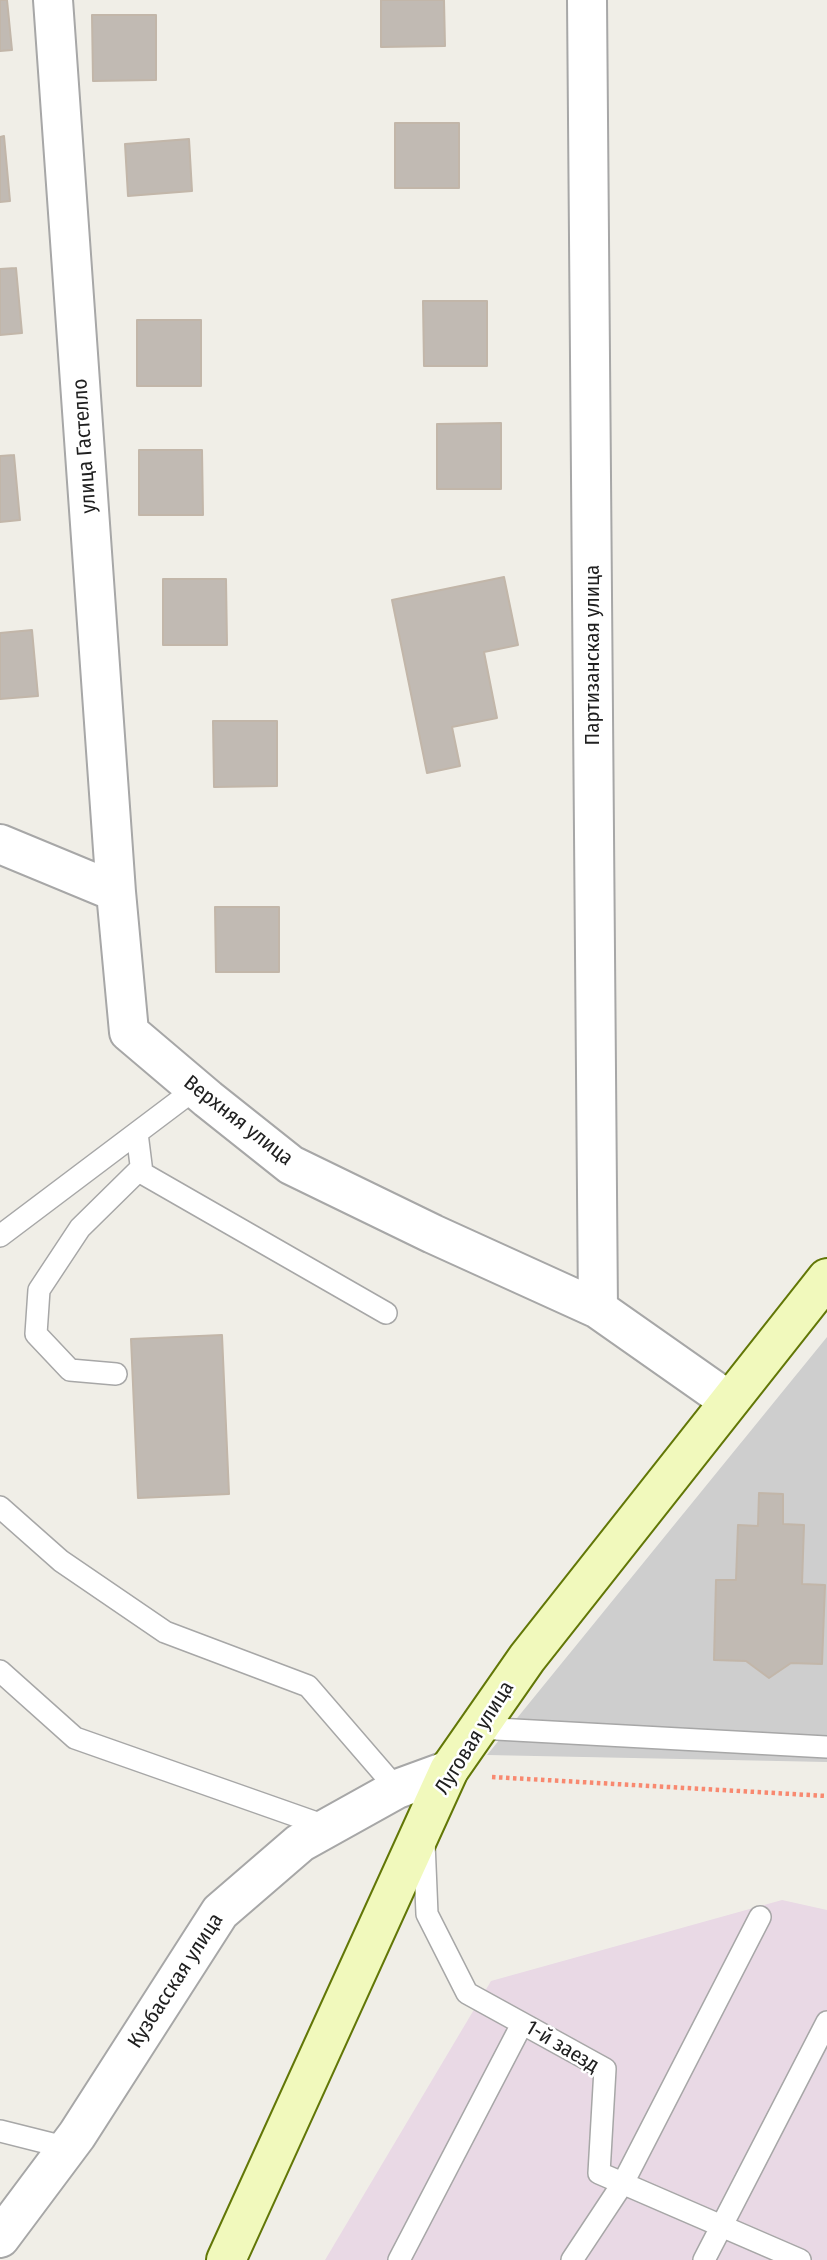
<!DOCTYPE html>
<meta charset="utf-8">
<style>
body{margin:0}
canvas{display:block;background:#f0eee7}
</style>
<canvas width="827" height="2260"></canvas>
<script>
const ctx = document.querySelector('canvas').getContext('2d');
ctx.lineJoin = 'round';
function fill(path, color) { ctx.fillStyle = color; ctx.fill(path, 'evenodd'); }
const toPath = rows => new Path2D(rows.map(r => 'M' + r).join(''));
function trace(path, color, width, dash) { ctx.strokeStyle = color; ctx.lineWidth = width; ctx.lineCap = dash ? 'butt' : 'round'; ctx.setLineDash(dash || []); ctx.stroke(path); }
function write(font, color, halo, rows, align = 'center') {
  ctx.font = font + ' "Fira Sans Condensed",sans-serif'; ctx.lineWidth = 5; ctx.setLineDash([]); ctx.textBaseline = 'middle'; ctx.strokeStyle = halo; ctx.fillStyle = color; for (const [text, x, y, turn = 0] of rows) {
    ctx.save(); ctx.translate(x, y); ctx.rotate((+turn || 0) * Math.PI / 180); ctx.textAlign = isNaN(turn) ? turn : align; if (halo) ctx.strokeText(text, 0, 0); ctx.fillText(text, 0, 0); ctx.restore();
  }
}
fill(toPath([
 [782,1900,827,1910,827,2260,325,2260,491,1981]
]), '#e9d9e5');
fill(toPath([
 [827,1337,827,1762,487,1755]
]), '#cecece');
const building = toPath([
 [0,0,7,0,12,50,0,51,0,0],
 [381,0,444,0,445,46,381,47,381,0],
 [92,15,156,15,156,80,93,81,92,15],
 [395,123,459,123,459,188,395,188,395,123],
 [4,136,10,201,0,202,0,137,4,136],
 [189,139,192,191,128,196,125,144,189,139],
 [16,268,22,333,0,335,0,269,16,268],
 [423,301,487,301,487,366,424,366,423,301],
 [137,320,201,320,201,386,137,386,137,320],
 [501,423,501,489,437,489,437,424,501,423],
 [139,450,202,450,203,515,139,515,139,450],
 [14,455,20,520,0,522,0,456,14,455],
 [504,577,518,645,484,652,497,718,452,727,460,766,427,773,392,600,504,577],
 [163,579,226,579,227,645,163,645,163,579],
 [32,630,38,696,0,699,0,633,32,630],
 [213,721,277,721,277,786,214,787,213,721],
 [215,907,279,907,279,972,216,972,215,907],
 [222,1335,229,1494,138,1498,131,1339,222,1335],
 [759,1493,783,1494,783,1524,804,1525,802,1584,825,1585,822,1664,791,1663,769,1678,746,1661,714,1660,716,1580,736,1580,738,1525,758,1526,759,1493]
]);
fill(building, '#c1bab3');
trace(building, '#c2b6a9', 2);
const lane = toPath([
 [137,1133,142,1173,386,1313],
 [0,1236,195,1089],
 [116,1374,70,1370,36,1334,39,1290,80,1228,141,1168],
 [0,1507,61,1561,165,1632,308,1686,397,1789],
 [0,1671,75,1738,328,1827],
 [478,1728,827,1747],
 [424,1842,427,1914,467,1993,605,2069,599,2173,800,2260],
 [0,2131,68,2148],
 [399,2260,522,2024],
 [572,2260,623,2183,760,1917],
 [704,2260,827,2022]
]);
const street = toPath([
 [53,0,116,892],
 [587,0,598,1309],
 [0,844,116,892,129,1032,208,1099,291,1165,433,1234,598,1309,729,1401],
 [0,2238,77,2135,220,1912,300,1843,397,1789,449,1770]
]);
const secondary = toPath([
 [226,2260,449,1770,527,1658,827,1278]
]);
trace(lane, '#a7a7a7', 24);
trace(street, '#a7a7a7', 42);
trace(secondary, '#627707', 42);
trace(toPath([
 [492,1777,827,1796]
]), '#f88970', 4.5, [3.5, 3.5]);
trace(lane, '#fff', 21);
trace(street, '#fff', 38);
trace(secondary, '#f1f9bc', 38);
write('21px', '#202020', '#fff', [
 ["улица Гастелло",85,446,-94],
 ["Партизанская улица",593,655,-90],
 ["Верхняя улица",238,1121,38],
 ["Луговая улица",475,1738,-58],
 ["Кузбасская улица",176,1981,-57],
 ["1-й заезд",562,2047,31]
]);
</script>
